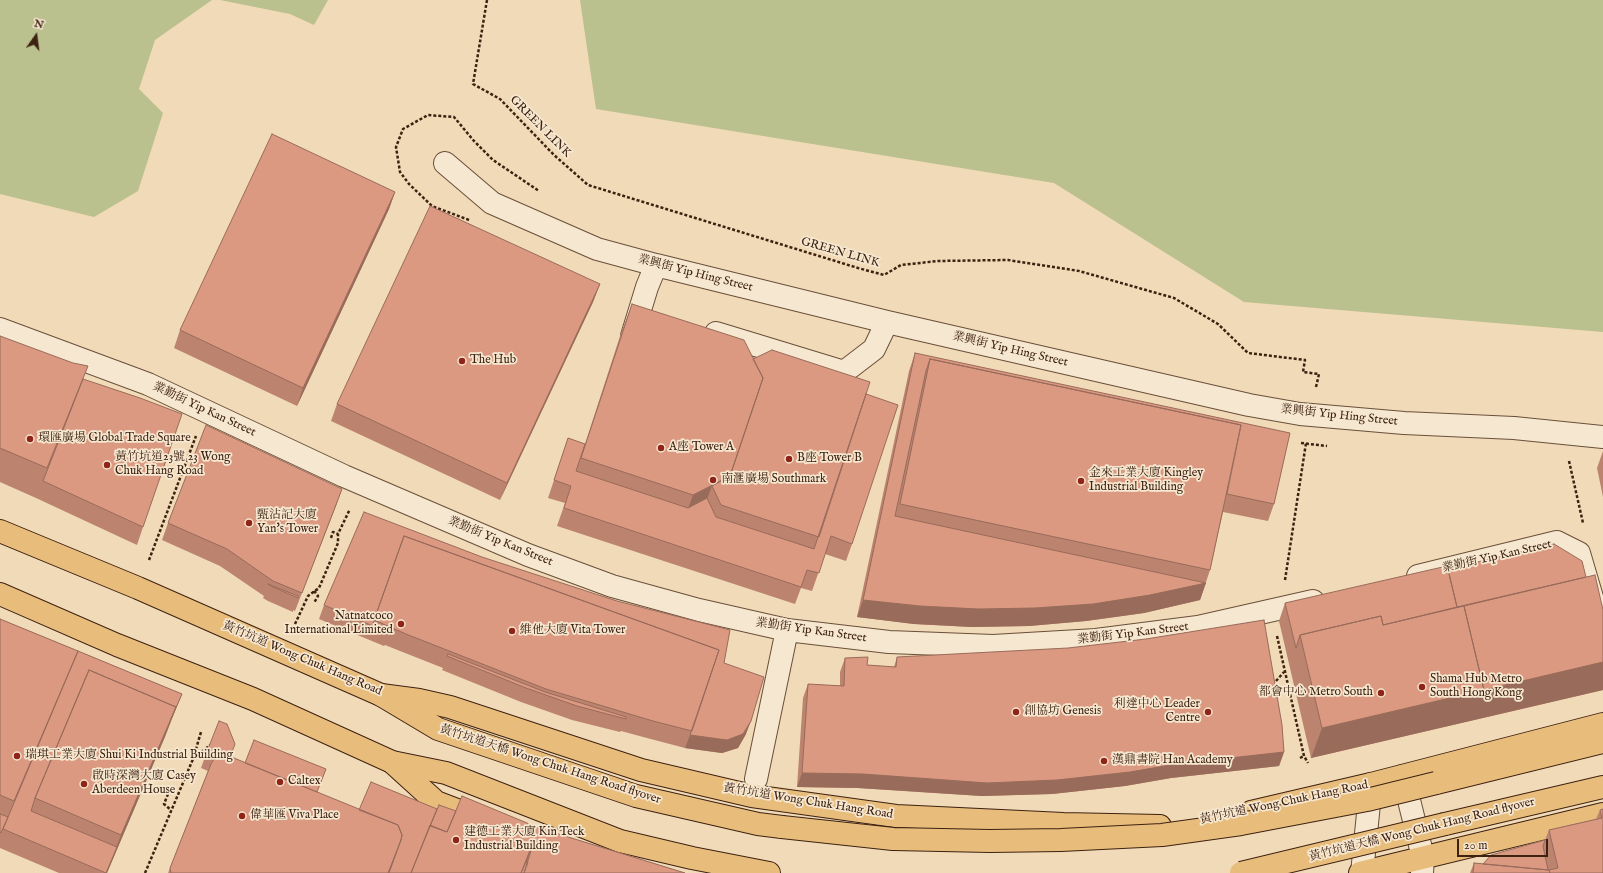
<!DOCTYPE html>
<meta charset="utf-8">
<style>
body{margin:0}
#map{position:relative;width:1603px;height:873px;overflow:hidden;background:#f1dab7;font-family:"IM FELL English",serif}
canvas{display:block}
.north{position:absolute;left:16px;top:16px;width:40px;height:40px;-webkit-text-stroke:3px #f6e7d0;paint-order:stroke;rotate:14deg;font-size:11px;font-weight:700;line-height:16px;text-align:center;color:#3d2111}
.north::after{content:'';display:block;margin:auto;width:14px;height:18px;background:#3d2111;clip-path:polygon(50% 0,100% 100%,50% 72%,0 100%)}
.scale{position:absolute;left:1457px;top:839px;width:91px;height:18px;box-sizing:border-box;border:2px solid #3d2111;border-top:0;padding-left:5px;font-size:12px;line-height:14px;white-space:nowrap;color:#3d2111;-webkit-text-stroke:3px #f6e7d0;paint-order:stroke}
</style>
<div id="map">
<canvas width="1603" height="873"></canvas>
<div class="north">N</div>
<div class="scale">20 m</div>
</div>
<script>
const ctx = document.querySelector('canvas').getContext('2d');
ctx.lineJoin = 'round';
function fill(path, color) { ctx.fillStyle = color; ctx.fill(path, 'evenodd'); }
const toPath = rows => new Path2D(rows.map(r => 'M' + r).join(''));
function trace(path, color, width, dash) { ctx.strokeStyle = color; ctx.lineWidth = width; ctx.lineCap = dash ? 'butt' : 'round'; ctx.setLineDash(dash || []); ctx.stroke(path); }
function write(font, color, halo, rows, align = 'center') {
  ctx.font = font + ' "IM FELL English","Noto Serif TC",serif'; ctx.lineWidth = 3.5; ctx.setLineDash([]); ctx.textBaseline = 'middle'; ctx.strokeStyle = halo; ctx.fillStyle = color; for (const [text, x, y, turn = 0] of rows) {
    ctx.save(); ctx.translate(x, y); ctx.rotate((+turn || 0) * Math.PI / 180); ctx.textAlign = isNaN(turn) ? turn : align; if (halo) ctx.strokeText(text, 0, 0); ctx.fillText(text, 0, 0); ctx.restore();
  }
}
fill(toPath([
 [0,0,212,0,155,40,139,89,163,113,138,191,94,217,0,194],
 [220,0,328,0,314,25,290,14],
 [580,0,1603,0,1603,332,1244,302,1054,183,596,109]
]), '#bac08e');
const minor = toPath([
 [445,163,492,203,597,249,656,265,887,322,1249,405,1300,414,1404,423,1514,428,1603,437],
 [0,329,148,384,344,476,528,555,612,586,699,610,787,630,889,642,993,646,1096,640,1198,627,1313,601],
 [716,333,844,372],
 [632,336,647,287,656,265],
 [840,385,844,372,874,349,887,322],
 [1418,576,1557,542,1579,553,1603,635],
 [1403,776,1423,857,1422,873],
 [756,779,787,630],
 [1362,873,1371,784]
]);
const major = toPath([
 [381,695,419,700,450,707,641,770,752,796,896,816,1063,824,1160,826],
 [392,762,436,802,483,820],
 [1251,812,1371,784,1603,724],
 [1360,873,1603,814]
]);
const highway = toPath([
 [0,531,138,588,381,695,438,729,636,796,758,824,782,827],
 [0,594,117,645,253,699,392,762,446,773,620,841,692,858,769,873],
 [1436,783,1603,742],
 [1445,824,1603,787]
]);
trace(minor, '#6a4f3a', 24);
trace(major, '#3d2111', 24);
trace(highway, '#3d2111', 24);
trace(toPath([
 [487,0,473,84,500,99,554,155,588,185,858,268,884,275,901,265,938,261,1008,260,1079,271,1174,298,1218,324,1248,353,1305,360,1303,372,1319,374,1316,387],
 [469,220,432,206,409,184,400,172,396,147,403,129,428,115,454,117,474,141,493,160,539,191],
 [1301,443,1327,446],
 [1569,461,1583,523],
 [331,538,333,532,338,534],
 [149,560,196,436],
 [1285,580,1306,443],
 [314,591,318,596,314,603],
 [295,624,308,596,319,588,338,543,338,534,350,509],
 [1277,636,1304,756,1308,763],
 [1276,681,1284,672],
 [1300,758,1304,756],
 [193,759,201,732],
 [168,794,164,804,171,810],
 [145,873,193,759,210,745]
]), '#3d2111', 2.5, [3, 2]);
trace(minor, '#f6e7d0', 22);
trace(major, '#e8bd7c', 22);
trace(highway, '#e8bd7c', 22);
const highwayBridge = toPath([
 [782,827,893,839,990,841,1061,840,1162,835,1241,824,1367,800,1436,783],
 [1241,873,1445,824]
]);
trace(highwayBridge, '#3d2111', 24, []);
trace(highwayBridge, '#e8bd7c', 22);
fill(toPath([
 [395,192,389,209,297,406,174,348,180,330],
 [600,284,593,302,500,500,331,421,337,404],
 [632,304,752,357,866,394,852,544,846,561,825,554,812,591,801,588,795,604,557,526,565,503,548,498,568,438,585,444,621,333],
 [0,336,83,379,143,527,137,545,36,498,0,482],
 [915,353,1274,504,1268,521,1223,512,1210,570,1200,600,1144,613,1086,621,1029,626,972,627,914,624,857,617,909,371],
 [1603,451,1603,497,1597,468],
 [342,489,295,611,293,610,293,612,268,601,263,598,264,596,220,566,162,540,168,523],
 [1448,569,1586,577,1603,610,1603,690,1311,758,1279,621,1285,603],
 [324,605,724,663,746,734,738,748,722,753,685,748,647,738,621,731,620,732,572,720,521,702,442,670,443,668,400,651,385,645,384,646,319,619],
 [0,619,182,694,175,711,107,873,59,873,0,848],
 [897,657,1284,752,1279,766,1171,778,1125,786,1052,794,982,796,858,788,797,787,803,698,808,684,840,686,840,672,845,658,867,665,894,667],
 [206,754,231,757,359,810,437,809,456,811,539,828,685,873,168,873,208,771,201,768],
 [1603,809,1603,873,1470,873,1474,863,1483,864,1545,840,1549,830,1596,819,1600,810]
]), '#bc846f');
fill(toPath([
 [395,192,389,209,297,406,303,388],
 [600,284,593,302,500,500,507,483],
 [712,486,701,515,682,525,693,495],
 [342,489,336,506,295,611,302,593],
 [1206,583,1200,600,1144,613,1086,621,1029,626,972,627,914,624,857,617,863,600],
 [1603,662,1603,690,1311,758,1322,728],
 [182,694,175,711,165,737,107,873,106,873,121,835,176,707],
 [751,721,746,734,738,748,722,753,685,748,690,735],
 [1284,752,1279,766,1171,778,1125,786,1052,794,982,796,858,788,797,787,802,773],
 [536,835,526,864,521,873],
 [401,840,389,873,388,873]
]), '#996b5a');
const building = toPath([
 [272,134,395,192,303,388,180,330,272,134],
 [430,206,600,284,507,483,337,404,430,206],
 [632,304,744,340,763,378,730,476,693,495,581,458,632,304],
 [0,336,73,363,88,366,47,468,0,448,0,336],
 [772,350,870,382,819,537,721,505,712,486,730,476,763,378,753,359,772,350],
 [915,353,1290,433,1274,504,1227,494,1241,425,930,359,926,371,895,516,1206,583,1150,595,1093,604,1035,608,978,609,920,606,863,600,915,353],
 [930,359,1241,425,1210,570,900,504,930,359],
 [83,379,140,398,182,414,143,527,43,481,83,379],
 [866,394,898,405,852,544,831,536,819,573,807,570,801,587,564,508,571,486,554,480,568,438,585,444,576,471,688,508,707,498,716,517,814,549,866,394],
 [206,425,342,489,302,593,273,581,227,549,168,523,206,425],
 [364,512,482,557,617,601,730,630,724,663,764,677,751,721,743,734,727,740,690,735,719,650,404,536,373,623,390,631,389,633,324,605,364,512],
 [404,536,719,650,692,731,653,721,546,689,406,634,374,620,404,536],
 [1554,544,1582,561,1586,577,1457,607,1448,569,1554,544],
 [1447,566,1457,607,1383,625,1381,616,1300,635,1296,648,1285,603,1447,566],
 [1595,575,1603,610,1603,662,1484,690,1464,606,1595,575],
 [268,584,298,596,298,598,273,587,268,584],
 [1464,606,1484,690,1322,728,1300,635,1381,616,1383,625,1464,606],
 [0,619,78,651,14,801,0,795,0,619],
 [1264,620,1282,725,1284,752,1176,764,1130,772,1057,780,987,783,863,774,802,773,808,684,844,686,845,658,868,657,867,665,896,667,897,657,1068,648,1146,639,1264,620],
 [78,651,182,694,171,719,176,707,89,670,35,798,31,811,117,847,106,873,3,829,78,651],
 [448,654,545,692,626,717,626,719,577,706,526,688,447,656,448,654],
 [89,670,176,707,121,835,35,798,89,670],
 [219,721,227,724,235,744,230,757,224,755,217,758,206,754,219,721],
 [254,740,326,769,317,792,245,763,254,740],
 [224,755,229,756,398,825,402,835,401,840,388,873,171,873,170,868,172,863,211,764,214,759,224,755],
 [371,782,437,809,411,873,389,873,401,840,402,835,398,825,359,810,371,782],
 [462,796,539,828,685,873,524,873,536,835,521,873,411,873,430,825,447,832,462,796],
 [439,805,456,811,447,832,430,826,439,805],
 [1603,809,1603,873,1550,873,1549,870,1558,868,1549,830,1602,818,1600,810,1603,809],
 [0,814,8,817,1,833,0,832,0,814],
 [1545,840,1543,846,1548,870,1483,864,1491,855,1545,840],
 [526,862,528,862,524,873,521,873,526,862],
 [1474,863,1549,870,1550,873,1473,873,1474,863]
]);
fill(building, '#db9981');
trace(building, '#996b5a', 1);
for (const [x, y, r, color] of [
 [462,361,4,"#8f2418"],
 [30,439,4,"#8f2418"],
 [661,448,4,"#8f2418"],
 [789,459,4,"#8f2418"],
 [107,465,4,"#8f2418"],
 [713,480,4,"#8f2418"],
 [1081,481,4,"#8f2418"],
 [249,523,4,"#8f2418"],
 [401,624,4,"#8f2418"],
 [512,631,4,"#8f2418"],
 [1422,687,4,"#8f2418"],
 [1381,693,4,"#8f2418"],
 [1016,712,4,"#8f2418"],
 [1208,712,4,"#8f2418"],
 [17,756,4,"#8f2418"],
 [1104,761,4,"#8f2418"],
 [280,782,4,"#8f2418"],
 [84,784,4,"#8f2418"],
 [242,816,4,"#8f2418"],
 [456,840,4,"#8f2418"]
]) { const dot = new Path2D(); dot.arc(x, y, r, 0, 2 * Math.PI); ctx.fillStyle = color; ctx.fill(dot); trace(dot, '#f6e7d0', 1.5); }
write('12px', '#3d2111', '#f6e7d0', [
 ["GREEN LINK",540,127,45],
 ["GREEN LINK",840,253,16],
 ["業興街 Yip Hing Street",695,274,14],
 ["業興街 Yip Hing Street",1010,350,13],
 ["業勤街 Yip Kan Street",204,410,25],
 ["業興街 Yip Hing Street",1339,416,6],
 ["業勤街 Yip Kan Street",500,542,22],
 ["業勤街 Yip Kan Street",1497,557,-13],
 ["業勤街 Yip Kan Street",811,631,8],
 ["業勤街 Yip Kan Street",1133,634,-7],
 ["黃竹坑道 Wong Chuk Hang Road",302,659,23],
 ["黃竹坑道天橋 Wong Chuk Hang Road flyover",550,765,18],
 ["黃竹坑道 Wong Chuk Hang Road",808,802,9],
 ["黃竹坑道 Wong Chuk Hang Road",1284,803,-12],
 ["黃竹坑道天橋 Wong Chuk Hang Road flyover",1422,830,-14]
]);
write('12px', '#3d2111', '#f6e7d0', [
 ["The Hub",470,361],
 ["環匯廣場 Global Trade Square",38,439],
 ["A座 Tower A",669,448],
 ["黃竹坑道23號 23 Wong",115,458],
 ["Chuk Hang Road",115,472],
 ["B座 Tower B",797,459],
 ["金來工業大廈 Kingley",1089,474],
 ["Industrial Building",1089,488],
 ["南滙廣場 Southmark",721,480],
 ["甄沾記大廈",257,516],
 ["Yan's Tower",257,530],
 ["Natnatcoco",393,617,"right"],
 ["International Limited",393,631,"right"],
 ["維他大廈 Vita Tower",520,631],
 ["Shama Hub Metro",1430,680],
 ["South Hong Kong",1430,694],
 ["都會中心 Metro South",1373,693,"right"],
 ["利達中心 Leader",1200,705,"right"],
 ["Centre",1200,719,"right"],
 ["創協坊 Genesis",1024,712],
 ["瑞琪工業大廈 Shui Ki Industrial Building",25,756],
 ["漢鼎書院 Han Academy",1112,761],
 ["啟時深灣大廈 Casey",92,777],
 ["Aberdeen House",92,791],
 ["Caltex",288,782],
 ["偉華匯 Viva Place",250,816],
 ["建德工業大廈 Kin Teck",464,833],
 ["Industrial Building",464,847]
], 'left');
</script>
